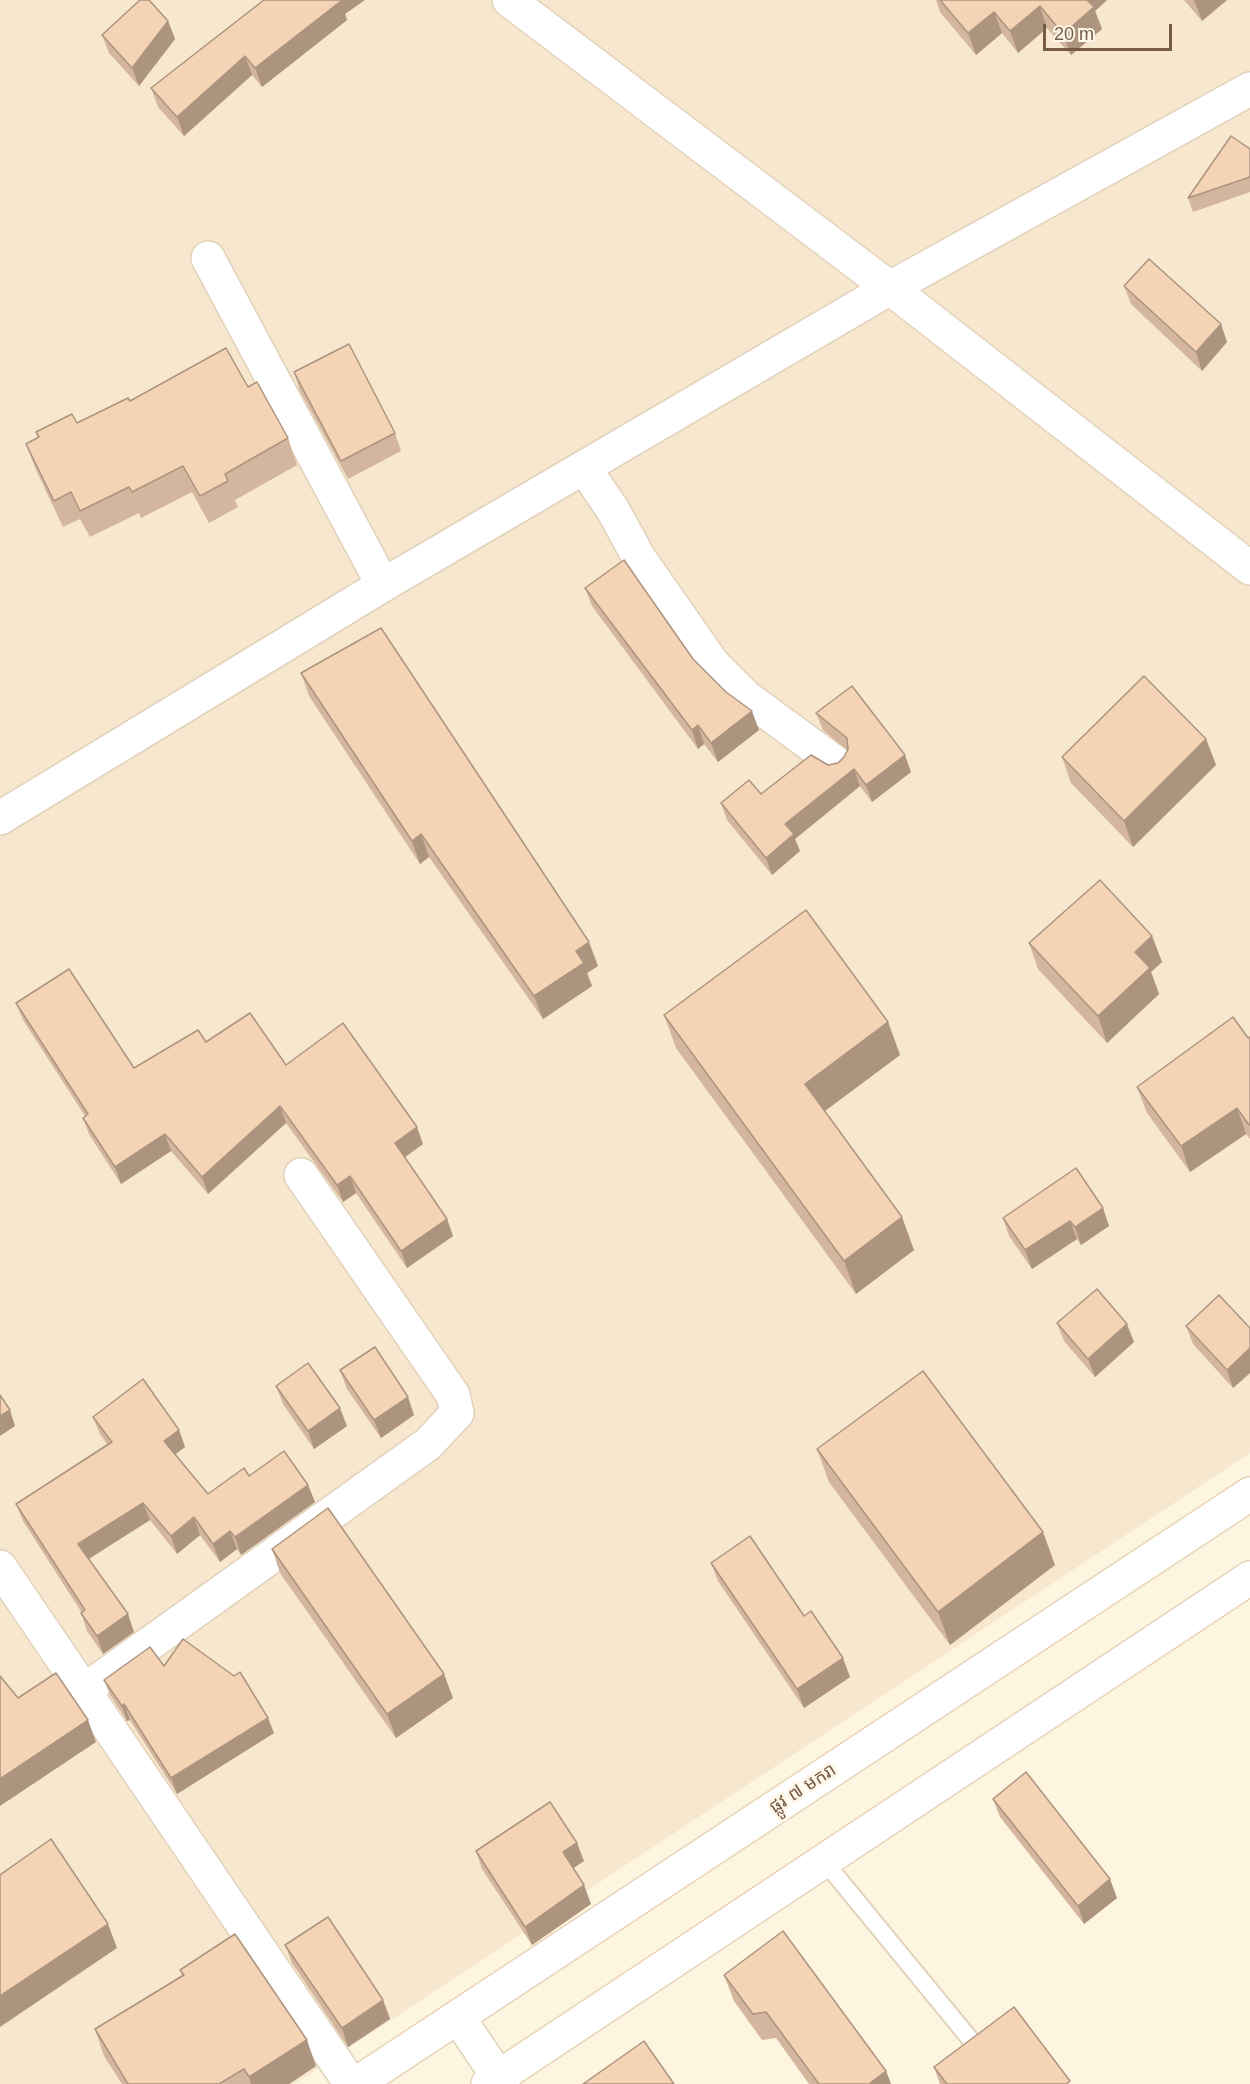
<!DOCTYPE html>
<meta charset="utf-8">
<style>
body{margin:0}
#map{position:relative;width:1250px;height:2084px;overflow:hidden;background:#fef5e0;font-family:Arial,sans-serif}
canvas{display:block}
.scale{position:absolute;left:1043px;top:24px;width:129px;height:27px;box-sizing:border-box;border:3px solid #765b46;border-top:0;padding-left:8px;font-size:18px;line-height:21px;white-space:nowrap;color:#765b46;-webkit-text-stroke:4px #fff8e8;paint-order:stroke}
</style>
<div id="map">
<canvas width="1250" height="2084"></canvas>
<div class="scale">20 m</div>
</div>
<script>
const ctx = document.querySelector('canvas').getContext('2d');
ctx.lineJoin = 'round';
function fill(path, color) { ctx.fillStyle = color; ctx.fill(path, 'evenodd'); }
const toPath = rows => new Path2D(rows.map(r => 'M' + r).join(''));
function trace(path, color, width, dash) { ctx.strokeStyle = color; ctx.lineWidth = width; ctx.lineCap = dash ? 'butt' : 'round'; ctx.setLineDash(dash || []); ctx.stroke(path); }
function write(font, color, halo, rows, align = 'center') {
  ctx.font = font + ' Arial,"Noto Sans Khmer",sans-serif'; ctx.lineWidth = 6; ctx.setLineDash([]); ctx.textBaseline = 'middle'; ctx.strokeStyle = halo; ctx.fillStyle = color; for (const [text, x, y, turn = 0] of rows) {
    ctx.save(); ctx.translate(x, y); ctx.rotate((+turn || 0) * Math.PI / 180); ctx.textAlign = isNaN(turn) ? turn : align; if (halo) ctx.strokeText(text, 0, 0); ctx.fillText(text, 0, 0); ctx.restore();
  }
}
fill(toPath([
 [0,0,1250,0,1250,1453,294,2084,0,2084]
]), '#f6e7ce');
const service = toPath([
 [824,1861,970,2039]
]);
const minor = toPath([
 [208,258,383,585],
 [585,469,613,510,639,558,713,664,746,697,836,763],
 [0,1567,351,2084],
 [85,1690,428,1444,457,1413,453,1395,301,1175]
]);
const tertiary = toPath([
 [509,0,890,288,1250,568],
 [0,818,383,585,890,288,1250,89],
 [458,2017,503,2084]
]);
const secondary = toPath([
 [356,2084,1250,1494],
 [488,2084,1250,1578]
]);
trace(service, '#e2d1bb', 20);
trace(minor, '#e2d1bb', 36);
trace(tertiary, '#e2d1bb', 36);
trace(secondary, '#e8d3b9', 36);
trace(service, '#fff', 16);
trace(minor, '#fff', 33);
trace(tertiary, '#fff', 33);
trace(secondary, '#fff', 33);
fill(toPath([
 [936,0,1107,0,1095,11,1102,29,1071,55,1047,28,1018,53,1002,33,976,55,940,12],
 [1184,0,1227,0,1202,21],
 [345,14,347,20,262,87,252,75,184,136,158,107,151,88],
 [168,21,175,39,139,86,109,53,102,35],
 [1250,149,1250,192,1193,212,1188,198],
 [1124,286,1227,342,1202,371,1131,304],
 [294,372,395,433,401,451,348,479,300,391],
 [248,387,288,438,297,465,235,500,238,507,209,523,192,492,141,518,139,513,90,537,80,519,63,527,36,470,26,444,38,438,36,432],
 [585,588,693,659,759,730,718,762,704,744,698,749,592,606],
 [301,673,598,966,587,973,592,986,543,1019,429,857,420,864,309,696],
 [816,713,911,772,872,802,860,786,795,839,800,851,772,875,727,820,721,803,761,794,828,765,838,763,844,757,847,750,823,730],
 [1206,739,1216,765,1133,847,1071,783,1062,757],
 [1152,936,1162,962,1151,972,1159,994,1107,1043,1038,969,1029,943],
 [16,1003,134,1068,206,1042,286,1065,423,1144,405,1157,447,1219,453,1236,407,1268,356,1193,343,1202,286,1123,208,1194,171,1151,121,1184,89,1134,83,1118,85,1116,23,1020],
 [664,1015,888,1022,900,1055,824,1111,914,1250,856,1294,676,1048],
 [1250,1037,1250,1139,1246,1134,1190,1172,1147,1113,1137,1087],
 [1103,1208,1109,1226,1081,1245,1077,1239,1032,1269,1009,1236,1003,1218],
 [1057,1323,1134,1342,1095,1377,1064,1341],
 [1186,1326,1250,1328,1250,1373,1233,1388,1193,1344],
 [340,1370,414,1415,381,1438,347,1389],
 [276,1386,347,1426,314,1449,283,1404],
 [93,1417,179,1430,185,1447,175,1455,208,1494,249,1476,308,1485,315,1502,241,1555,237,1549,220,1562,200,1535,177,1554,150,1520,88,1559,134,1632,103,1654,87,1631,81,1613,82,1613,23,1521,16,1504,107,1444,100,1434],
 [817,1449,1055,1565,950,1645,829,1482],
 [272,1549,453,1698,396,1738,280,1573],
 [711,1563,850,1677,804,1708,718,1581],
 [164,1666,274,1733,177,1794,130,1720,127,1721,110,1695,104,1680],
 [993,1799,1117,1898,1084,1924,1000,1817],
 [476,1851,584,1861,573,1868,591,1904,532,1945,482,1869],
 [285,1945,383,2000,390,2019,348,2047,292,1963],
 [180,1970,316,2066,289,2084,122,2084,104,2056,95,2029,182,1975],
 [724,1975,886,2071,891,2084,809,2084,776,2038,762,2040,734,2001],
 [934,2067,1071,2084,940,2084]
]), '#d3b69d');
fill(toPath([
 [338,0,365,0,345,14,347,20,262,87,255,68],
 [1084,0,1107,0,1095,11,1102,29,1071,55,1063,34],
 [1194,0,1227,0,1202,21],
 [1040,6,1047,28,1018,53,1010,31],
 [994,12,1002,33,976,55,968,33],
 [168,21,175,39,139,86,132,68],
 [245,56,252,75,184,136,177,117],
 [1221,324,1227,342,1202,371,1196,352],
 [752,711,759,730,718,762,711,743],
 [698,725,704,744,698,749,692,730],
 [1206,739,1216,765,1133,847,1124,821],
 [905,755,911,772,872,802,866,785],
 [854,769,860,786,795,839,800,851,772,875,766,858,785,824],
 [421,834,429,857,420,864,412,841],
 [1152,936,1162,962,1151,972,1159,994,1107,1043,1098,1016,1135,952],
 [589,942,598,966,587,973,592,986,543,1019,534,996,576,951],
 [888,1022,900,1055,817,1117,805,1084],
 [280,1106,286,1123,208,1194,202,1177],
 [1237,1108,1246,1134,1190,1172,1181,1146],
 [417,1127,423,1144,401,1160,395,1143],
 [165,1134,171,1151,121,1184,115,1167],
 [350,1176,356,1193,343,1202,337,1185],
 [1103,1208,1109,1226,1081,1245,1075,1227],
 [902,1217,914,1250,856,1294,844,1261],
 [447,1219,453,1236,407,1268,401,1251],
 [1070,1221,1077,1239,1032,1269,1025,1250],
 [1127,1324,1134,1342,1095,1377,1088,1359],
 [1250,1348,1250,1373,1233,1388,1227,1370],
 [408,1397,414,1415,381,1438,374,1420],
 [340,1408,347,1426,314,1449,308,1431],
 [10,1410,15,1426,0,1436,0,1416],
 [179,1430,185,1447,170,1458,164,1441],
 [308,1485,315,1502,241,1555,235,1537],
 [143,1503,150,1520,84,1562,78,1544],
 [194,1517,200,1535,177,1554,171,1536],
 [230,1531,237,1549,220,1562,213,1544],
 [1043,1532,1055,1565,950,1645,938,1612],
 [128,1614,134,1632,103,1654,97,1636],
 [843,1658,850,1677,804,1708,797,1689],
 [444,1674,453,1698,396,1738,387,1714],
 [124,1704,130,1720,127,1721,122,1706],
 [268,1718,274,1733,177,1794,171,1778],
 [88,1720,96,1742,0,1806,0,1779],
 [577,1843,584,1861,569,1871,563,1852],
 [1110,1879,1117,1898,1084,1924,1078,1906],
 [584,1885,591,1904,532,1945,525,1927],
 [108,1924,117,1948,0,2027,0,1996],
 [383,2000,390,2019,348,2047,342,2028],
 [307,2040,316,2066,289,2084,251,2084,249,2077],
 [886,2071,891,2084,869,2084]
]), '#ac947f');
const building = toPath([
 [140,0,149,0,168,21,132,68,102,35,140,0],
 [264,0,340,0,341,1,255,68,245,56,177,117,151,88,264,0],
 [940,0,1087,0,1094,7,1063,34,1040,6,1010,31,994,12,968,33,940,0],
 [1231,136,1250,149,1250,177,1188,198,1231,136],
 [1149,259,1221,324,1196,352,1124,286,1149,259],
 [349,344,395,433,341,461,294,372,349,344],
 [226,348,248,387,257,382,288,438,225,474,228,481,200,496,183,466,132,492,129,487,80,511,71,492,54,501,26,444,39,437,36,432,72,414,77,423,128,398,130,401,226,348],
 [624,560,693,659,726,692,752,711,711,743,698,725,692,730,585,588,624,560],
 [381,628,589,942,576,951,584,963,534,996,421,834,412,841,301,673,381,628],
 [1144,676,1206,739,1124,821,1062,757,1144,676],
 [852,686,905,755,866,785,854,769,785,824,794,834,766,858,721,803,749,780,761,794,811,755,828,765,838,763,844,757,848,749,847,738,816,713,852,686],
 [1100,880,1152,936,1135,952,1150,968,1098,1016,1029,943,1100,880],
 [806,910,888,1022,805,1084,902,1217,844,1261,664,1015,806,910],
 [69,969,134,1068,198,1030,206,1042,250,1013,286,1065,343,1023,417,1127,395,1143,447,1219,401,1251,350,1176,337,1185,280,1106,202,1177,165,1134,115,1167,83,1118,88,1114,16,1003,69,969],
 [1233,1017,1248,1038,1250,1037,1250,1124,1249,1125,1237,1108,1181,1146,1137,1087,1233,1017],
 [1076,1168,1103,1208,1075,1227,1070,1221,1025,1250,1003,1218,1076,1168],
 [1097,1289,1127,1324,1088,1359,1057,1323,1097,1289],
 [1219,1295,1250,1328,1250,1348,1227,1370,1186,1326,1219,1295],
 [375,1347,408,1397,374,1420,340,1370,375,1347],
 [308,1363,340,1408,308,1431,276,1386,308,1363],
 [923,1371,1043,1532,938,1612,817,1449,923,1371],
 [143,1379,179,1430,164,1441,208,1494,244,1468,249,1476,284,1451,308,1485,235,1537,230,1531,213,1544,194,1517,171,1536,143,1503,78,1544,128,1614,97,1636,81,1613,85,1610,16,1504,112,1442,93,1417,143,1379],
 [0,1395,10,1410,0,1416,0,1395],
 [328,1508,444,1674,387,1714,272,1549,328,1508],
 [750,1536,804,1616,811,1611,843,1658,797,1689,711,1563,750,1536],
 [183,1639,234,1676,240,1672,268,1718,171,1778,124,1704,122,1706,104,1680,150,1647,164,1666,183,1639],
 [56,1673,88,1720,0,1779,0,1676,18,1698,56,1673],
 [1026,1772,1110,1879,1078,1906,993,1799,1026,1772],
 [550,1802,577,1843,563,1852,584,1885,525,1927,476,1851,550,1802],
 [51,1839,108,1924,0,1996,0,1875,51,1839],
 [328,1917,383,2000,342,2028,285,1945,328,1917],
 [783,1931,886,2071,869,2084,819,2084,766,2012,753,2014,724,1975,783,1931],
 [235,1934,307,2040,249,2077,244,2069,219,2084,128,2084,95,2029,184,1975,180,1970,235,1934],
 [1014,2007,1070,2081,1066,2084,947,2084,934,2067,1014,2007],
 [644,2041,674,2084,583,2084,644,2041]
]);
fill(building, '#f5d4b6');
trace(building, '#ac947f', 1.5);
write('18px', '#765b46', '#fff8e8', [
 ["ផ្លូវ ៧ មករា",803,1789,-33]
]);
</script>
